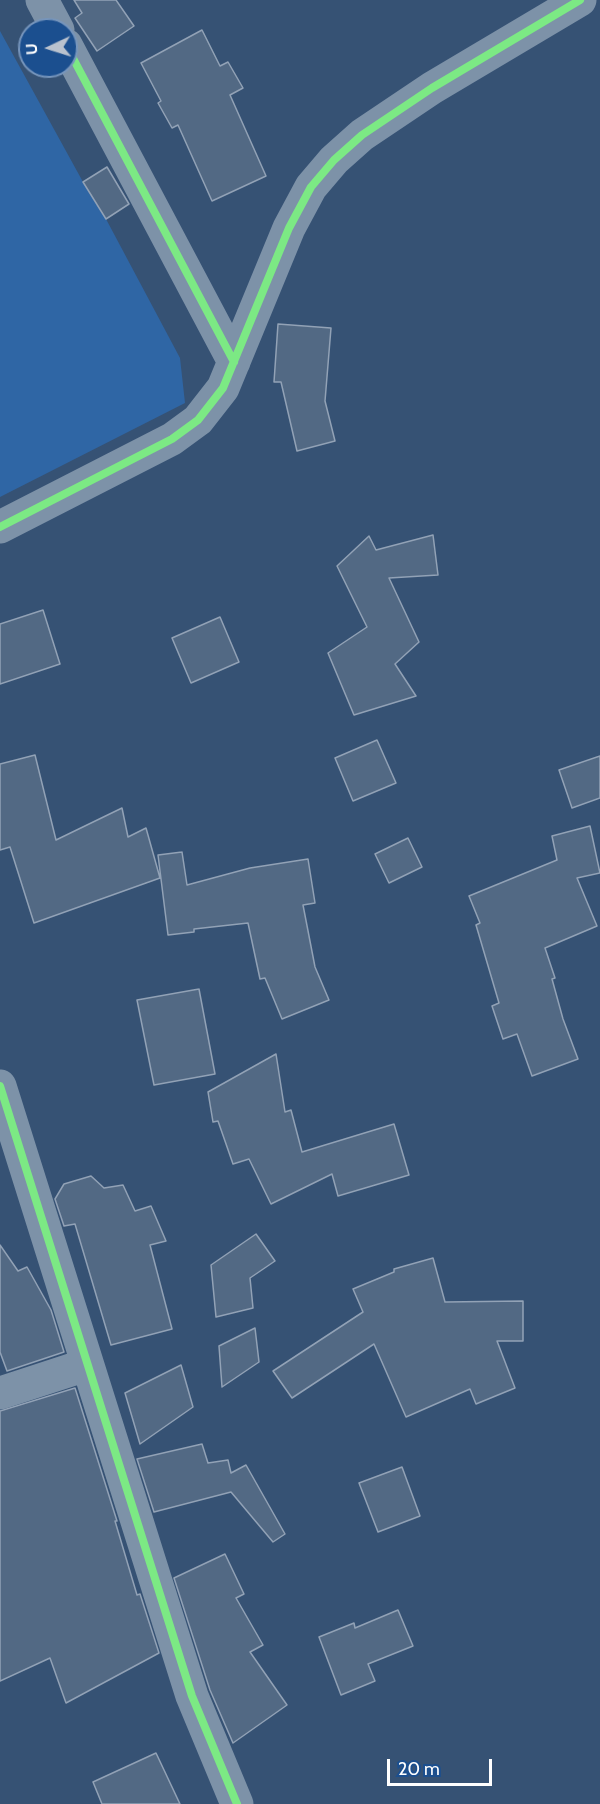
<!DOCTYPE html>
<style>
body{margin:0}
#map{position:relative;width:600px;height:1804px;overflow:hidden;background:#365274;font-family:Cabin,sans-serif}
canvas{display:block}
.north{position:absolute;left:18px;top:18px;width:60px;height:60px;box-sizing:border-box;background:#1b4f8f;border:2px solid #7695bc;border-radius:50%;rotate:266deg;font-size:16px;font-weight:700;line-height:24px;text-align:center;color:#fff}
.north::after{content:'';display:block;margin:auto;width:21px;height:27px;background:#b9c2ce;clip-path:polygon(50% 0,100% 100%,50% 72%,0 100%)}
.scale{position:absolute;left:387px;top:1759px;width:105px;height:27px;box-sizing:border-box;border:3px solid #fff;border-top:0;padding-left:8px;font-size:18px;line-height:21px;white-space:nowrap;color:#fff;-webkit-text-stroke:4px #1b4f8f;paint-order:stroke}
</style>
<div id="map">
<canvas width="600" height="1804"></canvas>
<div class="north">U</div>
<div class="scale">20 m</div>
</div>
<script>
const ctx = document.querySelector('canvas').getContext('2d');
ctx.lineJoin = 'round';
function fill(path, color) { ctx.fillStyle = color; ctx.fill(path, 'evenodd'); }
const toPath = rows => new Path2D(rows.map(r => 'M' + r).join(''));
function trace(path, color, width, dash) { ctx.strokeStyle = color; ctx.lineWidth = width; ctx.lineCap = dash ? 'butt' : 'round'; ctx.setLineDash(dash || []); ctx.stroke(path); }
fill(toPath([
 [0,31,83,182,106,219,180,358,185,403,0,497]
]), '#2f66a5');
const building = toPath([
 [74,0,116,0,134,26,97,51,75,18,82,13,74,0],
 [202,30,220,66,228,62,243,88,230,95,266,176,212,201,178,125,172,128,158,103,161,101,141,63,202,30],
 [107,167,129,204,106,219,83,182,107,167],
 [278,324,331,328,325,401,335,441,297,451,281,382,274,382,278,324],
 [433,535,438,575,389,578,419,642,395,664,416,696,354,715,328,653,367,627,337,566,369,536,376,550,433,535],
 [43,610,60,664,0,684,0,624,43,610],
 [220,617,239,662,191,683,172,638,220,617],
 [377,740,396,783,353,801,335,758,377,740],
 [35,755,56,840,122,808,128,837,146,828,160,878,34,923,10,847,0,850,0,764,35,755],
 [600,756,600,798,572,808,559,770,600,756],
 [590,826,600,873,577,878,597,926,545,948,555,978,552,979,563,1019,578,1059,532,1076,517,1034,503,1039,492,1006,499,1003,476,925,480,923,469,896,557,860,552,836,590,826],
 [408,838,422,867,389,883,375,854,408,838],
 [182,852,187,885,250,868,308,859,315,903,303,905,315,967,329,1000,282,1019,265,978,260,979,248,923,194,929,194,932,168,935,158,855,182,852],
 [199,989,215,1074,154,1085,137,1000,199,989],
 [276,1054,285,1112,291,1110,302,1152,394,1124,409,1175,338,1196,332,1174,271,1204,249,1159,233,1164,218,1121,213,1122,208,1092,276,1054],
 [91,1176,104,1188,123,1185,135,1211,151,1206,166,1241,150,1245,172,1329,111,1345,75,1224,64,1226,55,1199,64,1184,91,1176],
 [256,1234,275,1261,250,1278,253,1308,216,1317,211,1265,256,1234],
 [0,1245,18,1271,27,1267,51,1310,64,1352,7,1371,0,1352,0,1245],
 [433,1258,445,1302,523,1301,523,1341,497,1341,515,1388,476,1404,470,1389,406,1417,374,1344,292,1398,273,1371,363,1312,353,1289,394,1272,394,1269,433,1258],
 [255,1328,259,1362,222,1387,219,1346,255,1328],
 [181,1365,193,1407,140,1444,125,1393,181,1365],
 [75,1388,117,1521,115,1521,137,1595,140,1594,159,1653,66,1703,50,1658,0,1681,0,1411,75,1388],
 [202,1444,208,1463,228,1460,231,1473,246,1465,285,1534,273,1542,231,1492,154,1512,137,1459,202,1444],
 [402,1467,420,1516,378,1532,359,1483,402,1467],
 [225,1554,244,1594,236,1598,263,1645,250,1652,287,1705,233,1743,210,1690,174,1578,225,1554],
 [398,1610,413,1646,368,1664,375,1681,341,1695,319,1637,354,1623,355,1628,398,1610],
 [156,1753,180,1804,102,1804,93,1782,156,1753]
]);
fill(building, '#526984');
trace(building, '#92a2b6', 1.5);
trace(toPath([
 [42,0,58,30],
 [66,45,234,362],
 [0,527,172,439,198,420,223,388,289,228,311,187,334,160,362,135,432,88,580,0],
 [0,1086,192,1696,237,1804],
 [0,1393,86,1365]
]), '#7d92a8', 33);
trace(toPath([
 [66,45,234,362],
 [0,527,172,439,198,420,223,388,289,228,311,187,334,160,362,135,432,88,580,0],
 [0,1086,192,1696,237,1804]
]), '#7ce984', 8);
</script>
